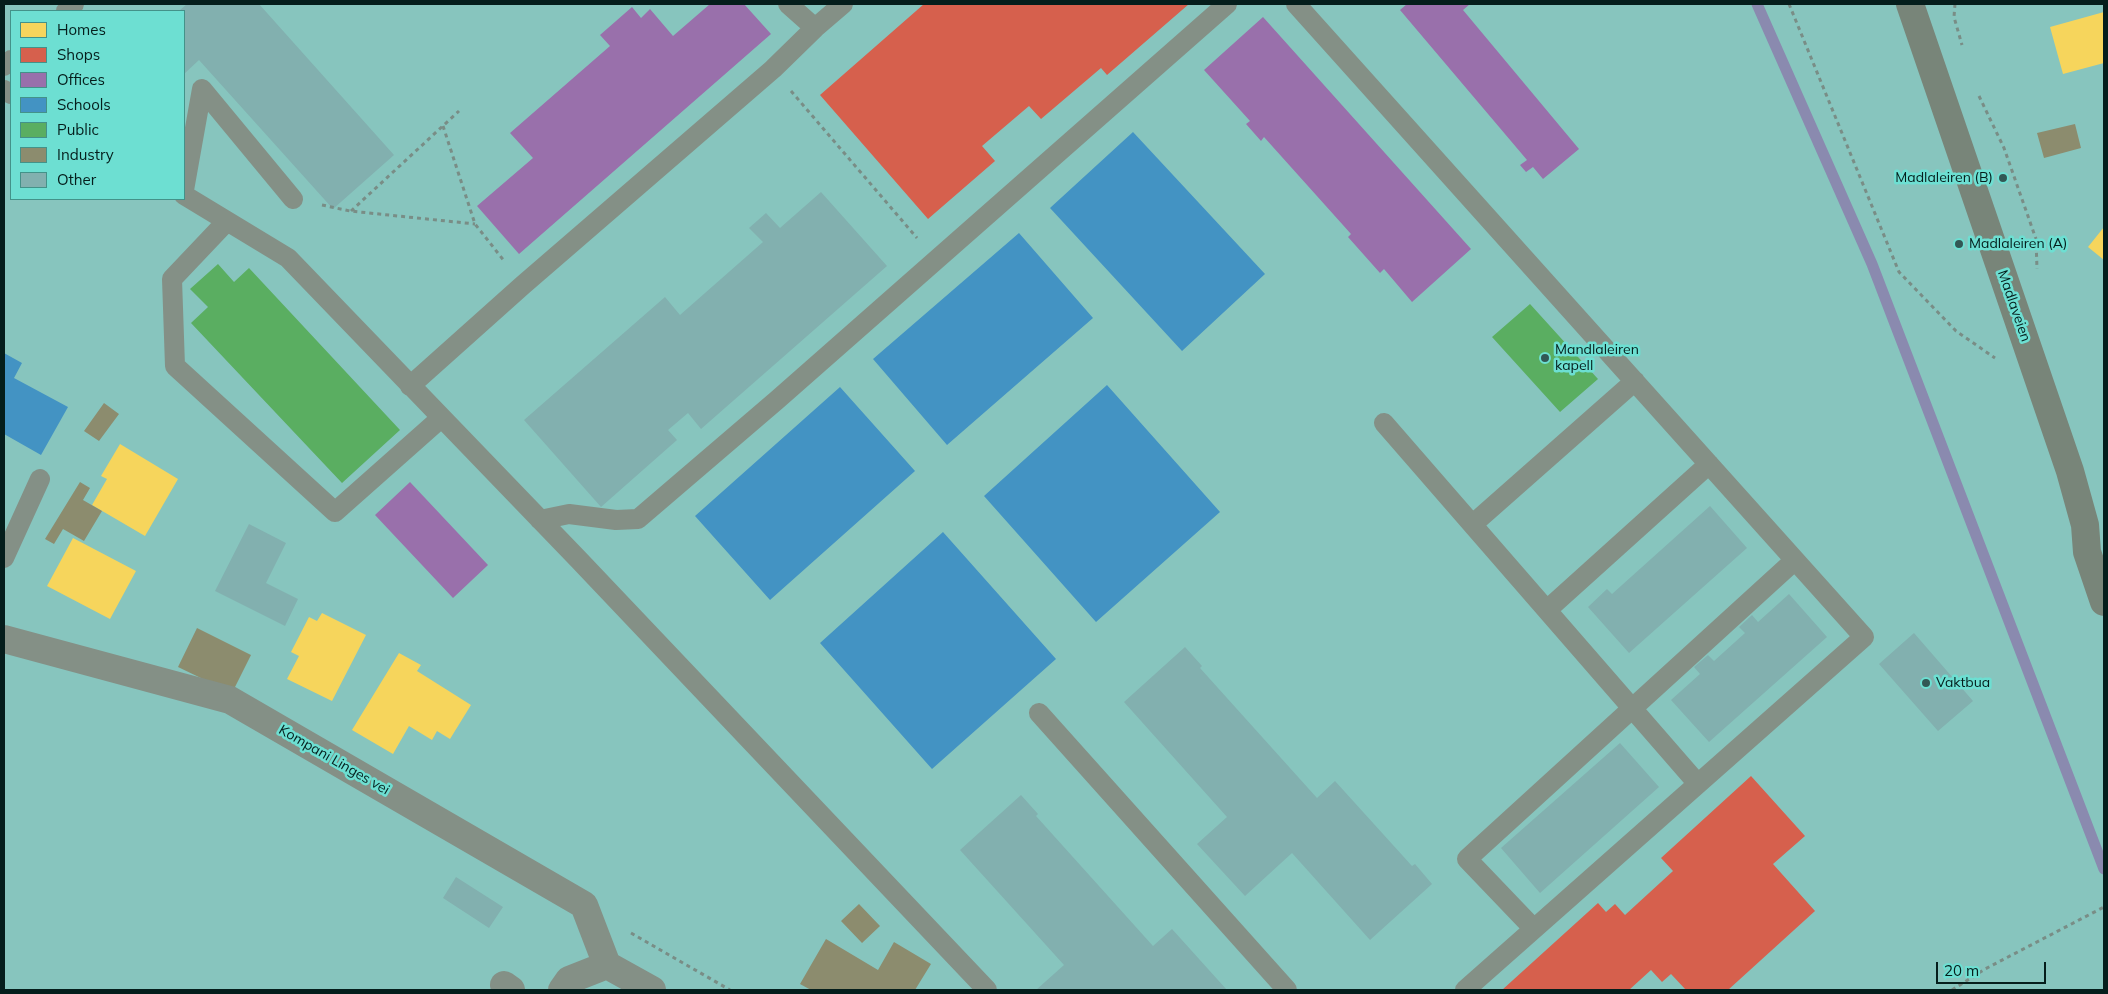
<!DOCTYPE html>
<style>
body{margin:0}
#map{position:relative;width:2108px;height:994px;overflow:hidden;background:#87c5be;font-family:Mulish,sans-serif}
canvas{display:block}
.frame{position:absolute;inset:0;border:5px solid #051e1c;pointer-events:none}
.legend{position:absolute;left:10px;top:10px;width:175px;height:190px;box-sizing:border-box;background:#6ddfd2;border:1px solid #439289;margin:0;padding:6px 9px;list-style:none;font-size:15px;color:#051e1c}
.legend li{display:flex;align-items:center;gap:10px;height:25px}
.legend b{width:25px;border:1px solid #439289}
.scale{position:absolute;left:1936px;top:962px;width:110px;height:22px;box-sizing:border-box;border:2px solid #051e1c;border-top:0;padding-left:6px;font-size:15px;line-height:18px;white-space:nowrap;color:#051e1c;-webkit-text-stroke:4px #6ddfd2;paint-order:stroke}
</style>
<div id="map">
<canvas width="2108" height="994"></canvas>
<div class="frame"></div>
<ul class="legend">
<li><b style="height:14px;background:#f6d55c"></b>Homes</li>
<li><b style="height:14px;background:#d6604d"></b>Shops</li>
<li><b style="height:14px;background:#9970ab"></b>Offices</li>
<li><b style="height:14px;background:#4393c3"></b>Schools</li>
<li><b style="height:14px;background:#5aae61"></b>Public</li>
<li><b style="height:14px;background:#8c8c6e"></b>Industry</li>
<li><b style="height:14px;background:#82b0af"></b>Other</li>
</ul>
<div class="scale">20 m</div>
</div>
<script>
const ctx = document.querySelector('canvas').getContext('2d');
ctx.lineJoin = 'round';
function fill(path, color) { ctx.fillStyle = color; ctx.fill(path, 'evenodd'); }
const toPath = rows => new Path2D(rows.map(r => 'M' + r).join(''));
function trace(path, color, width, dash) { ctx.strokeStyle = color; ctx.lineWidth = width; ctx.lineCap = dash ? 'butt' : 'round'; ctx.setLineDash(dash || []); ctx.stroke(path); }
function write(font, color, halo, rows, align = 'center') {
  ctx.font = font + ' Mulish,sans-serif'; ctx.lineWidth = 5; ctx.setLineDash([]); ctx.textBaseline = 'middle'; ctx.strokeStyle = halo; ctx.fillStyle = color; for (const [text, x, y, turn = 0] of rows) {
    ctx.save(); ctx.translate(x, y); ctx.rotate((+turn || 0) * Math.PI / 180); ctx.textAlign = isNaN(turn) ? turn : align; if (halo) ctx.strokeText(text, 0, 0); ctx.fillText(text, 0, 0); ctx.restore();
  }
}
fill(toPath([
 [2104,12,2104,63,2063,74,2050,27],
 [2104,227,2104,260,2088,247],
 [120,444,178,479,145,536,92,505,107,479,101,476],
 [73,538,136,571,110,619,47,586],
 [322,613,366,635,332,701,287,679,299,656,291,652,309,617,317,621],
 [399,653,421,665,417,671,471,705,450,739,437,731,432,740,409,726,393,754,352,730]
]), '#f6d55c');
fill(toPath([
 [924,4,1189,4,1107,75,1101,68,1041,119,1029,106,982,146,995,161,928,219,820,95],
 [1751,776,1805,836,1773,864,1815,911,1728,990,1686,990,1671,974,1662,982,1651,970,1629,990,1502,990,1598,903,1606,912,1615,904,1625,915,1673,871,1661,858]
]), '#d6604d');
fill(toPath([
 [710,4,744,4,771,34,519,254,477,206,533,158,510,133,610,46,600,35,632,7,641,18,650,9,673,36],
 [1407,4,1470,4,1463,10,1579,149,1543,179,1533,167,1526,172,1520,165,1527,160,1400,10],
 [1263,17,1471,249,1412,302,1384,269,1380,273,1348,237,1351,234,1264,137,1261,141,1246,124,1250,121,1204,70],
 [410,482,488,565,453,598,375,515]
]), '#9970ab');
fill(toPath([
 [1133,132,1265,274,1182,351,1050,208],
 [1019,233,1093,318,947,445,873,359],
 [4,353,22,363,14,378,68,407,41,455,4,434],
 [1107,385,1220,512,1096,622,984,496],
 [840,387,915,471,770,600,695,516],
 [943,532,1056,659,932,769,820,643]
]), '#4393c3');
fill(toPath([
 [218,264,234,282,249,268,400,430,342,483,191,323,208,307,190,289],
 [1530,304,1598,379,1560,412,1492,337]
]), '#5aae61');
fill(toPath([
 [2075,124,2081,148,2044,158,2037,133],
 [104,403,119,414,99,441,84,431],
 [80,482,90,488,83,500,102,511,84,541,63,529,54,544,45,539],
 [197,628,251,655,232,693,178,667],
 [859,904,880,926,862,943,841,921],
 [826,939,878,970,894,942,931,964,915,990,811,990,800,984]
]), '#8c8c6e');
trace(toPath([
 [1757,4,1872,264,2104,869]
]), '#8a8aaf', 11);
fill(toPath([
 [187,4,259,4,394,155,333,209,199,60,184,74,184,11,179,11],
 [821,192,887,266,701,429,688,413,668,430,677,440,601,507,524,420,665,297,680,315,763,242,749,228,766,213,780,228],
 [1710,506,1747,548,1629,653,1588,607,1607,589,1612,594],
 [249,524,286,543,266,583,298,599,285,626,215,591],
 [1789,594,1827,637,1709,742,1671,700,1700,674,1694,667,1708,655,1714,661,1745,633,1739,627,1752,615,1758,622],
 [1914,633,1973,701,1938,731,1879,664],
 [1185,647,1202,666,1200,668,1317,798,1335,781,1412,866,1415,864,1432,884,1370,940,1292,853,1245,896,1197,844,1227,817,1124,702],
 [1620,743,1659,787,1540,893,1501,848],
 [1021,795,1038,814,1036,816,1153,946,1172,929,1227,990,1036,990,1064,965,960,850],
 [456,877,503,907,489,928,443,898]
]), '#82b0af');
trace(toPath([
 [1789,4,1899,272,1956,331,1995,358],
 [1955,4,1954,17,1962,45],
 [791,91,917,238],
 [1979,96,2004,148,2036,239,2037,269],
 [443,126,475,224,505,262],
 [322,205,350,211,475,224],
 [351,211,459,111],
 [631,933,730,990],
 [1952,990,1985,969,2104,907]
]), '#798d86', 3, [4, 4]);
trace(toPath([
 [788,4,815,28],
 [1296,4,1864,637,1465,990],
 [66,11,74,4],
 [4,66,11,60],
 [4,90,11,94],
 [184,190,202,89,293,199],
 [184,195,288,258,579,560,987,990],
 [227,221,172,279,175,366,335,512,441,418],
 [410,386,523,285,773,69,815,28,843,4],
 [1384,423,1698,784],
 [540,520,569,514,616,520,638,519,777,400,1227,4],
 [1473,524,1635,381],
 [4,558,40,479],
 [1547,610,1709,464],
 [1039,713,1287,990],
 [1534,929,1467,859,1795,560]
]), '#849086', 20);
trace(toPath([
 [4,639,230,700,584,905,607,965],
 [504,985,511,990],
 [562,990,569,980,607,965,652,990]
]), '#849086', 28);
trace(toPath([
 [1910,4,2070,471,2085,525,2087,552,2104,602]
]), '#788579', 28);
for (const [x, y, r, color] of [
 [2003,178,5,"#325855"],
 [1959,244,5,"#325855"],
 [1545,358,5,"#325855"],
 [1926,683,5,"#325855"]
]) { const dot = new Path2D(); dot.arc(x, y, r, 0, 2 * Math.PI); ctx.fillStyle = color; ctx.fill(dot); trace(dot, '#6ddfd2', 2); }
write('14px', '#051e1c', '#6ddfd2', [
 ["Madlaleiren (B)",1993,178,"right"],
 ["Madlaleiren (A)",1969,244],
 ["Mandlaleiren",1555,350],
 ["kapell",1555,366],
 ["Vaktbua",1936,683]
], 'left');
write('14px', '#051e1c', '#6ddfd2', [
 ["Madlaveien",2014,306,71],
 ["Kompani Linges vei",334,760,30]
]);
</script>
